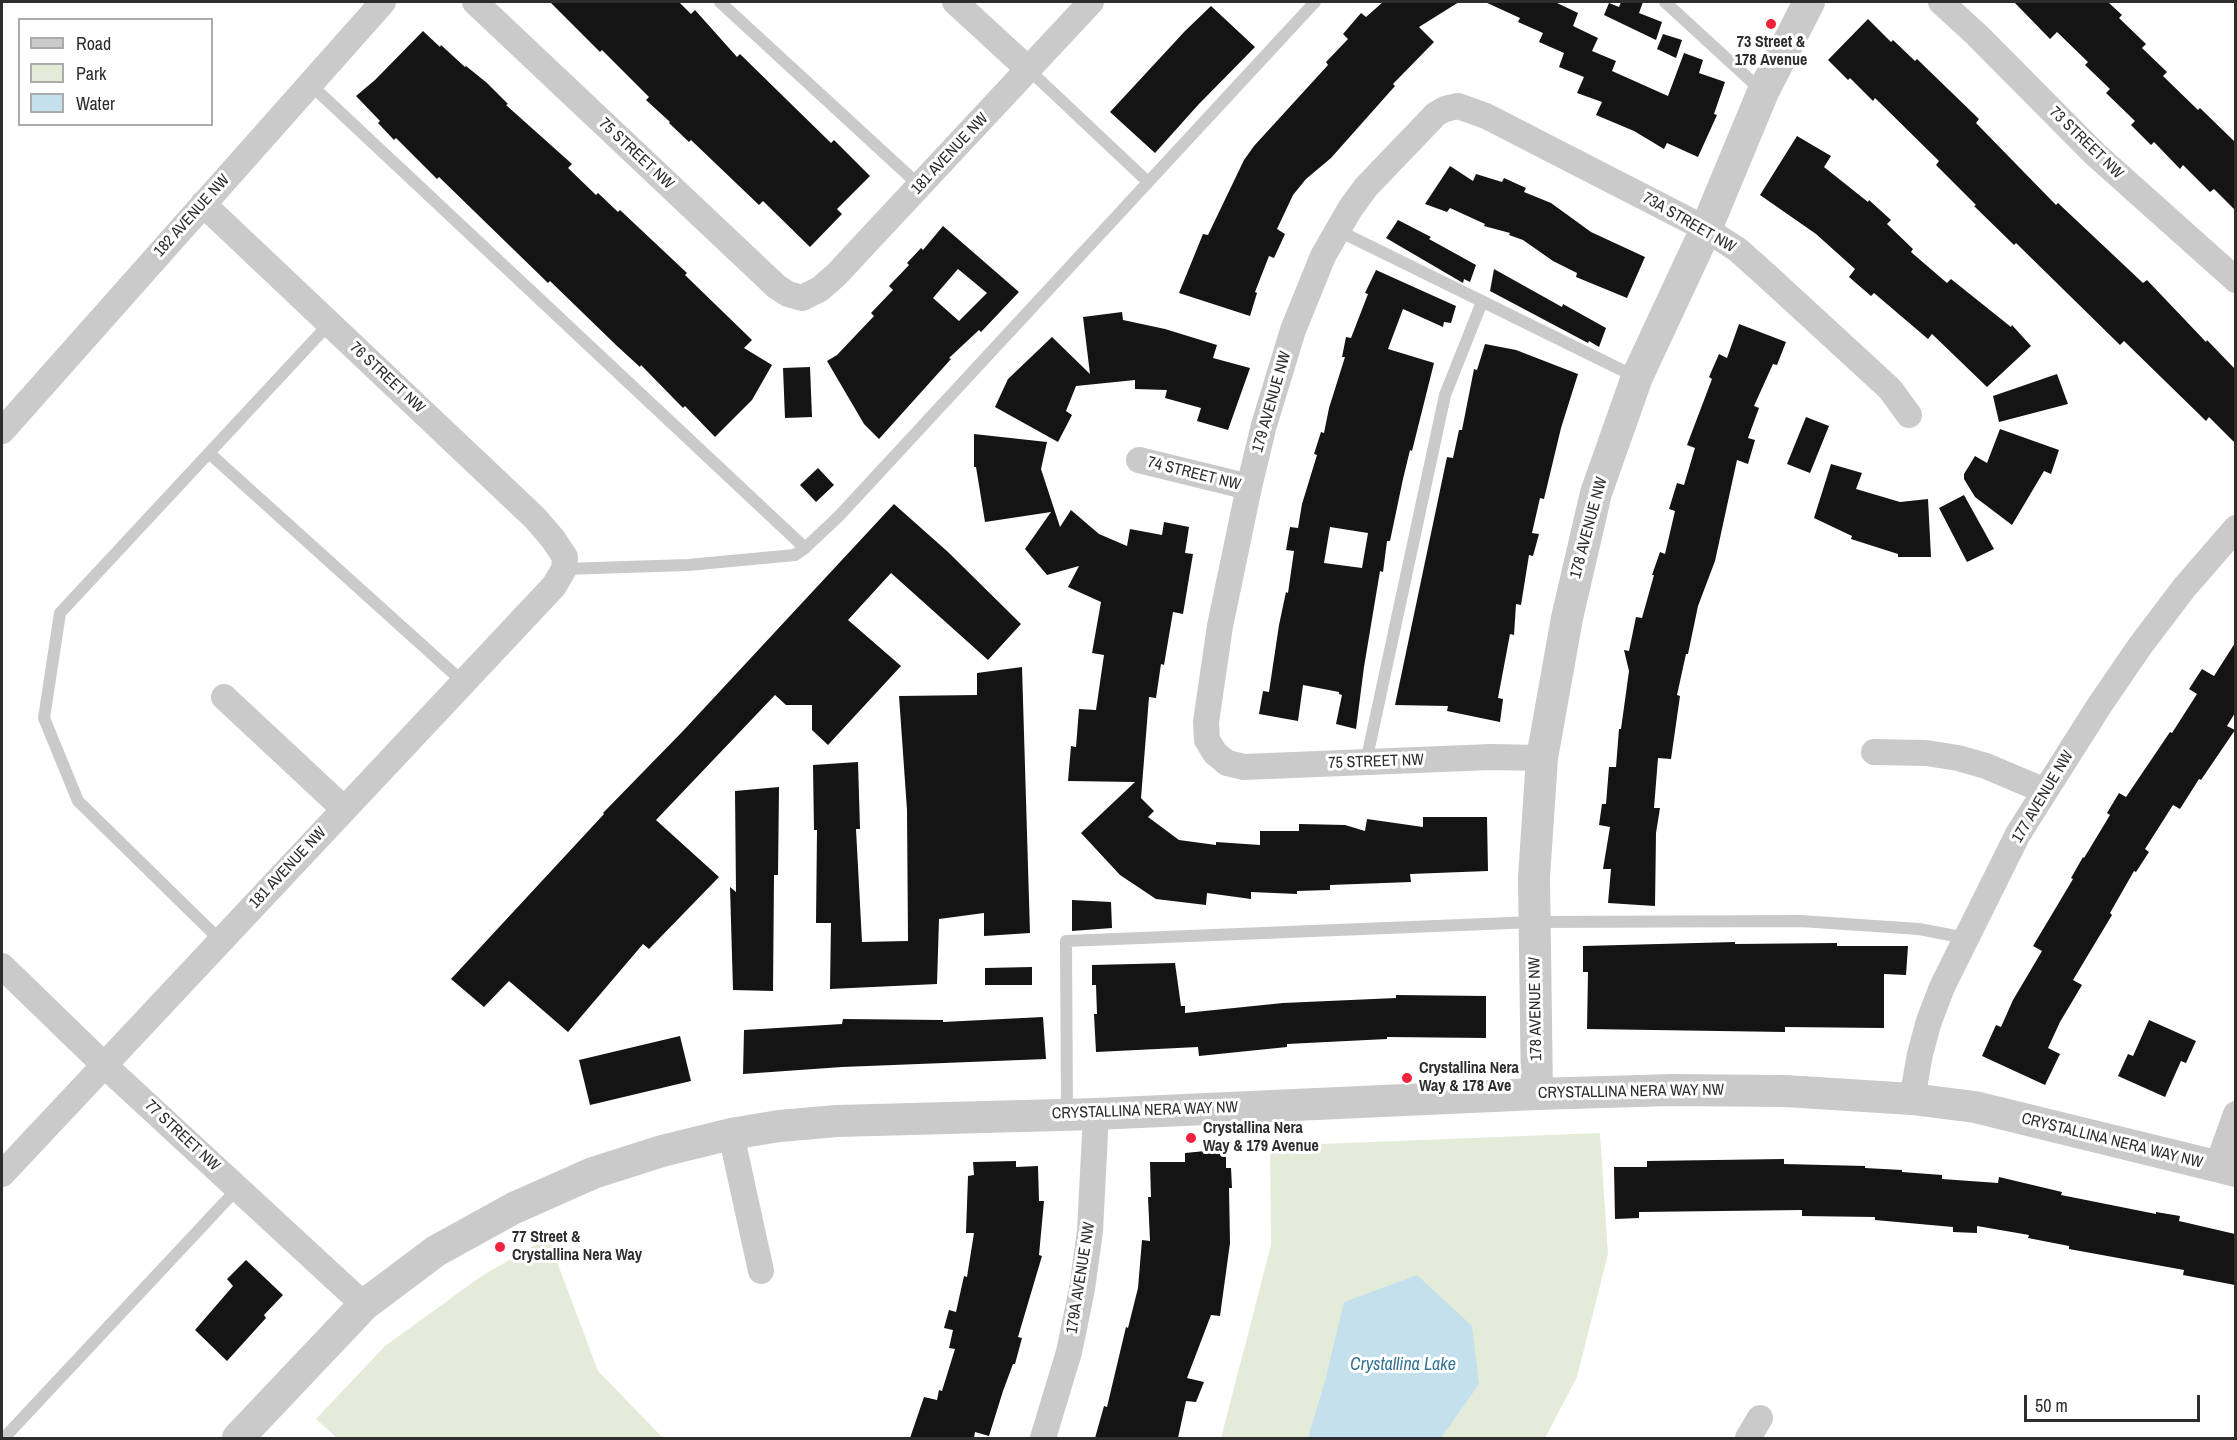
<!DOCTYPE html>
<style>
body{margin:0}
#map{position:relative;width:2237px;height:1440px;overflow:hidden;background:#fff;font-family:"Archivo Narrow",sans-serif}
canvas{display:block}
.frame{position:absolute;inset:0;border:3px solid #2d2d2d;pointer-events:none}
.legend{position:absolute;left:18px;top:18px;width:195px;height:108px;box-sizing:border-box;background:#fff;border:2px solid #ababab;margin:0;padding:8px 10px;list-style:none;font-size:18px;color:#2d2d2d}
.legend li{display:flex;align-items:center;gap:12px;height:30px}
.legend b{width:30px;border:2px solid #ababab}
.scale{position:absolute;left:2024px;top:1395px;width:176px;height:27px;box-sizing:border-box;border:3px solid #2d2d2d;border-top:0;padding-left:8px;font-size:18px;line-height:21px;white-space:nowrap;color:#2d2d2d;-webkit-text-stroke:4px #fff;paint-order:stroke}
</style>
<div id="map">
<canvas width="2237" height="1440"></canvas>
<div class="frame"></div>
<ul class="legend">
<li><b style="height:8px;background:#cacaca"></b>Road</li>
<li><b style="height:16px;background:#e4ecd9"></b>Park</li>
<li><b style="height:16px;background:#c4e0ed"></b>Water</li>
</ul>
<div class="scale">50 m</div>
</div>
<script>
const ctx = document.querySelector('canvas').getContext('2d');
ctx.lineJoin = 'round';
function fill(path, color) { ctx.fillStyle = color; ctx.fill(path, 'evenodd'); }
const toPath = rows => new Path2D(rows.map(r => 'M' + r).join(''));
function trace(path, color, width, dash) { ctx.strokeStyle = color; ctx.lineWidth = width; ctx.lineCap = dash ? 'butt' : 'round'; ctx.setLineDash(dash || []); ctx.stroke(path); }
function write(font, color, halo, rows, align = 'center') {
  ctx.font = font + ' "Archivo Narrow",sans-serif'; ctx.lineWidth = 6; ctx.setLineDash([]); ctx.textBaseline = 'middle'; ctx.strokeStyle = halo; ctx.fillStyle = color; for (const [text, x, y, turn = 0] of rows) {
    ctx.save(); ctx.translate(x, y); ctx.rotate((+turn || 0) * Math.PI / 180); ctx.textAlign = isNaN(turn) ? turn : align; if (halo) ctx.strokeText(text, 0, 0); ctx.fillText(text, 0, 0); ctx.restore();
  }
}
fill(toPath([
 [1600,1133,1608,1254,1577,1377,1545,1438,1221,1438,1271,1245,1270,1146],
 [548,1238,598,1371,663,1438,337,1438,316,1419,385,1346,483,1275]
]), '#e4ecd9');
fill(toPath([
 [1417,1275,1472,1326,1479,1384,1441,1438,1308,1438,1325,1381,1344,1302]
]), '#c4e0ed');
fill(toPath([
 [550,2,679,2,691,14,695,10,737,57,740,54,831,143,834,140,870,176,837,209,842,214,810,247,763,201,759,205,691,140,689,142,669,123,670,122,646,100,649,97,602,50,600,52],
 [1383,2,1459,2,1419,27,1434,42,1393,84,1395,86,1331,158,1306,179,1293,195,1277,229,1285,234,1274,258,1269,256,1255,292,1257,293,1250,316,1179,293,1203,234,1208,235,1244,160,1254,146,1328,65,1326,62,1348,39,1343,34,1361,13,1366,17],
 [1485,2,1555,2,1578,13,1573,26,1598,38,1592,51,1616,61,1612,71,1668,96,1684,53,1703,60,1699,73,1725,82,1714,114,1717,115,1698,157,1667,143,1664,149,1634,131,1596,115,1602,102,1577,93,1584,77,1559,67,1564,53,1539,42,1543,33,1518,22,1520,18],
 [1621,2,1643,2,1639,13,1662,22,1656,40,1604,15,1609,3,1619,7],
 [2014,2,2108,2,2122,15,2119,18,2146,44,2142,48,2167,72,2163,76,2198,110,2200,108,2235,142,2235,210,2214,189,2210,192,2183,165,2180,169,2154,142,2151,145,2131,125,2135,121,2106,93,2110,89,2085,65,2088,62,2057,32,2050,39],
 [1211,6,1255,47,1198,105,1155,153,1110,112,1185,31],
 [1868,19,1891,42,1893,40,1915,61,1917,59,1979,119,1976,123,2056,205,2058,203,2143,283,2147,280,2206,342,2207,340,2235,369,2235,443,2209,417,2206,421,2124,341,2120,345,2016,243,2014,245,1974,206,1976,205,1936,165,1939,161,1875,98,1873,101,1850,78,1848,80,1828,60],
 [423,31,440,47,441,45,465,67,466,66,487,83,508,104,506,105,572,164,568,168,596,195,598,193,618,212,620,210,687,273,685,275,752,340,744,348,772,365,752,400,715,437,685,406,683,408,641,365,640,367,617,346,550,281,548,283,439,177,437,179,396,138,394,140,378,123,380,121,356,96,375,80],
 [1663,34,1682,40,1676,58,1657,49],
 [1797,136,1831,156,1824,167,1868,202,1869,200,1891,220,1887,224,1913,249,1911,252,1947,283,1951,279,2011,327,2012,325,2031,346,1987,387,1932,334,1928,339,1874,293,1871,296,1849,277,1855,269,1816,234,1760,195],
 [1450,166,1473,181,1476,174,1502,182,1504,178,1526,188,1524,192,1551,203,1591,232,1645,257,1627,298,1576,277,1577,273,1553,261,1523,240,1509,235,1510,233,1484,226,1485,224,1450,208,1447,212,1425,204],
 [1398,220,1431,237,1429,239,1476,265,1470,282,1464,279,1463,283,1386,238],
 [943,226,1019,292,981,332,979,330,949,358,951,359,879,439,864,424,827,361,837,355,874,316,871,313,893,290,889,286,909,265,907,263,921,248,923,250],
 [958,269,987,293,959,321,933,298],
 [1494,269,1562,307,1563,304,1606,328,1599,347,1589,341,1588,343,1490,291],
 [1376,270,1456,306,1451,323,1444,322,1443,327,1403,309,1388,349,1434,363,1412,451,1410,450,1403,479,1390,541,1387,541,1383,572,1380,571,1364,667,1356,729,1336,724,1342,695,1339,694,1339,692,1303,685,1298,721,1259,714,1263,691,1269,692,1279,625,1286,592,1288,593,1294,551,1286,550,1290,527,1298,528,1302,504,1317,455,1314,454,1321,432,1324,433,1329,408,1345,357,1342,357,1346,337,1351,338,1368,294,1365,293],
 [1330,527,1368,533,1362,568,1324,563],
 [1122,312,1123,320,1165,329,1217,345,1213,358,1250,368,1228,430,1197,421,1201,408,1165,398,1167,390,1135,389,1135,380,1076,386,1066,411,1072,415,1058,442,995,407,1008,379,1052,337,1090,374,1083,317],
 [1739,324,1786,342,1777,365,1773,364,1754,406,1759,408,1748,438,1755,440,1748,464,1737,460,1715,561,1698,606,1688,654,1686,654,1677,695,1680,696,1671,759,1658,758,1654,808,1660,808,1656,833,1655,906,1608,903,1611,869,1603,869,1610,827,1599,825,1602,804,1606,804,1609,767,1616,767,1619,729,1621,729,1629,671,1624,650,1629,651,1636,617,1642,618,1654,575,1652,575,1660,552,1665,554,1675,511,1669,509,1677,483,1684,485,1695,448,1687,445,1712,379,1709,377,1719,354,1727,358],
 [1485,344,1516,350,1578,374,1561,428,1544,499,1540,498,1532,533,1539,534,1533,556,1529,555,1521,605,1516,604,1514,635,1510,634,1498,698,1503,699,1500,722,1447,711,1448,706,1395,705,1447,457,1453,458,1459,430,1462,430,1474,369,1477,370],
 [810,367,812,417,785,418,783,368],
 [2057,374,2068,404,1999,422,1993,396],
 [1806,417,1829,426,1810,473,1787,464],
 [2000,429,2059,450,2051,474,2044,471,2012,525,1975,497,1964,479,1964,474,1975,456,1987,463],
 [974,434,1047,442,1041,469,1060,527,1071,510,1099,534,1127,546,1130,529,1162,535,1164,522,1189,527,1185,553,1193,554,1183,614,1173,612,1164,665,1161,664,1156,698,1149,697,1141,798,1154,811,1148,817,1179,840,1216,845,1216,842,1260,845,1260,831,1299,831,1299,824,1345,825,1365,831,1367,819,1423,827,1423,817,1487,817,1488,871,1410,874,1411,882,1330,885,1330,890,1297,891,1297,894,1251,892,1251,899,1207,893,1206,905,1156,899,1120,875,1081,833,1135,782,1068,781,1071,746,1076,747,1079,709,1096,710,1104,655,1092,653,1101,602,1068,587,1079,566,1047,575,1025,549,1051,512,985,522,976,467,974,467],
 [1831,464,1862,473,1856,489,1900,502,1928,499,1931,557,1898,557,1898,554,1851,539,1852,536,1814,518],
 [818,468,834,485,816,502,800,485],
 [1964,495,1994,549,1967,562,1939,508],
 [894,504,948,552,1021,624,988,660,891,573,848,620,901,666,828,745,812,730,812,705,786,705,775,695,656,820,719,877,649,949,643,944,568,1032,509,981,484,1007,451,979,604,814,603,813,682,732],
 [2235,643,2235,713,2227,726,2235,730,2201,780,2199,779,2180,809,2173,805,2145,849,2149,852,2136,872,2134,871,2110,913,2112,915,2073,980,2082,985,2060,1022,2048,1048,2060,1054,2045,1085,1982,1056,1996,1025,2001,1027,2013,1000,2042,951,2033,946,2073,879,2071,878,2083,857,2084,858,2110,815,2107,813,2119,793,2126,797,2170,732,2172,733,2197,694,2189,689,2202,669,2214,676],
 [1022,667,1030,933,984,936,984,913,939,919,937,984,830,989,831,923,816,923,817,830,814,830,813,765,858,762,860,829,856,829,862,942,908,941,907,810,899,696,977,695,977,673],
 [779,787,778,875,774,875,773,991,733,990,730,887,736,892,735,791],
 [1072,900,1111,902,1112,928,1072,931],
 [1735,942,1735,944,1837,943,1837,946,1908,946,1906,975,1884,974,1884,1028,1785,1027,1785,1032,1587,1029,1588,972,1583,972,1583,946],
 [1175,963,1181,1006,1185,1006,1185,1013,1283,1003,1396,998,1396,995,1486,996,1486,1038,1387,1037,1387,1039,1287,1044,1287,1047,1199,1056,1198,1047,1096,1052,1094,1014,1097,1014,1096,985,1092,985,1092,965],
 [1032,967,1032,985,985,985,985,968],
 [1043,1017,1046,1059,842,1067,743,1074,744,1030,842,1024,843,1019,943,1020,943,1022],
 [2149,1020,2196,1041,2186,1063,2181,1061,2165,1097,2118,1076,2128,1054,2133,1056],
 [680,1036,691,1081,590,1105,579,1060],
 [1226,1149,1226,1168,1231,1168,1232,1188,1229,1188,1230,1243,1220,1316,1211,1315,1187,1378,1204,1382,1196,1402,1186,1401,1178,1438,1095,1438,1104,1406,1107,1407,1126,1327,1128,1328,1138,1288,1142,1240,1150,1241,1148,1197,1151,1197,1150,1162,1185,1162,1185,1153],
 [1784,1159,1784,1164,1865,1166,1865,1168,1902,1170,1902,1172,1942,1175,1942,1179,1998,1183,1999,1177,2062,1192,2061,1195,2156,1214,2156,1212,2180,1216,2179,1221,2235,1234,2235,1285,2183,1275,2184,1270,2069,1249,2069,1246,2028,1238,2029,1235,1977,1226,1977,1233,1953,1232,1953,1227,1875,1220,1875,1217,1802,1216,1802,1210,1639,1212,1639,1218,1615,1219,1614,1167,1647,1167,1647,1161],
 [1016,1161,1016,1167,1038,1166,1039,1201,1044,1201,1039,1255,1042,1256,1018,1337,1022,1338,1015,1364,1013,1364,1003,1391,989,1436,975,1432,974,1438,910,1438,924,1397,937,1400,939,1390,942,1391,955,1349,949,1348,953,1330,944,1328,949,1310,956,1312,964,1276,967,1277,974,1233,966,1233,968,1176,974,1175,973,1162],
 [246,1260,283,1295,264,1315,266,1318,227,1361,195,1330,233,1286,227,1279]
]), '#141414');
trace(toPath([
 [720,2,920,186],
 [1665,2,1762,91],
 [1028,69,1148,182],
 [310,84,805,548],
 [1337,230,1636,377],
 [209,453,463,682],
 [564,569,688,565,795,555,805,548,839,516,1315,2],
 [1366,762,1445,395,1482,302],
 [220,940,78,801,44,718,60,613,329,324],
 [1067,1113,1066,941,1535,922,1801,921,1919,929,1966,938],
 [4,1438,238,1188]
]), '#cacaca', 12);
trace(toPath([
 [475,2,777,287,788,294,802,298,820,289,836,275,1091,2],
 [955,2,1028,69],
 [1941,2,1977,35,2095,154,2236,280],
 [2,431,383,2],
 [1139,460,1249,487],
 [224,697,344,809],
 [1874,752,1926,753,1958,758,1986,766,2045,791],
 [1542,758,1491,757,1244,767,1227,763,1215,753,1207,740,1206,722,1220,626,1249,487,1264,425,1293,330,1323,256,1350,209,1366,187,1436,114,1445,109,1458,106,1486,116,1706,229,1738,250,1766,275,1890,389,1909,415],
 [2,966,103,1064,364,1305],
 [1912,1099,1920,1054,1929,1021,1942,987,2018,834,2099,706,2140,646,2184,588,2236,528],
 [731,1134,761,1271],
 [2217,1167,2236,1114],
 [2,1174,554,586,564,569,565,557,553,539,535,518,203,204],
 [1043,1438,1069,1352,1082,1289,1090,1231,1096,1114],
 [1748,1438,1760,1418]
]), '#cacaca', 26);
trace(toPath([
 [1537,1094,1534,877,1542,758,1567,618,1596,493,1637,377,1706,229,1763,92,1809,2],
 [238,1438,364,1305,436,1251,514,1208,593,1173,662,1151,731,1134,779,1126,837,1121,1096,1114,1537,1094,1672,1090,1785,1091,1912,1099,1975,1107,2236,1171]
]), '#cacaca', 32);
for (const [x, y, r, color] of [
 [1771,24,6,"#f1223d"],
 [1407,1078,6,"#f1223d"],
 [1191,1138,6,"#f1223d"],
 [500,1247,6,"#f1223d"]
]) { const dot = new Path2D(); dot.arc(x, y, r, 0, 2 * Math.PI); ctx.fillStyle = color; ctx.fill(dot); trace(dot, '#fff', 2); }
write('bold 16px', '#2d2d2d', '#fff', [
 ["73 Street &",1771,43,"center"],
 ["178 Avenue",1771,61,"center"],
 ["Crystallina Nera",1419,1069],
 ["Way & 178 Ave",1419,1087],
 ["Crystallina Nera",1203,1129],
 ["Way & 179 Avenue",1203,1147],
 ["77 Street &",512,1238],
 ["Crystallina Nera Way",512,1256]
], 'left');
write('16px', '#2d2d2d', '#fff', [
 ["73 STREET NW",2086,143,44],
 ["75 STREET NW",636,154,43],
 ["181 AVENUE NW",950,154,-47],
 ["182 AVENUE NW",192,216,-48],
 ["73A STREET NW",1689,223,30],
 ["76 STREET NW",387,378,43],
 ["179 AVENUE NW",1272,402,-74],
 ["74 STREET NW",1194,474,14],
 ["178 AVENUE NW",1589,528,-75],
 ["75 STREET NW",1376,762,-2],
 ["177 AVENUE NW",2043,797,-59],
 ["181 AVENUE NW",288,868,-47],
 ["178 AVENUE NW",1536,1009,-91],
 ["CRYSTALLINA NERA WAY NW",1631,1092,-1],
 ["CRYSTALLINA NERA WAY NW",1145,1111,-2],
 ["77 STREET NW",182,1136,43],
 ["CRYSTALLINA NERA WAY NW",2112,1141,14],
 ["179A AVENUE NW",1081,1278,-81]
]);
write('italic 18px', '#367594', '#fff', [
 ["Crystallina Lake",1403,1365]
]);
</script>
